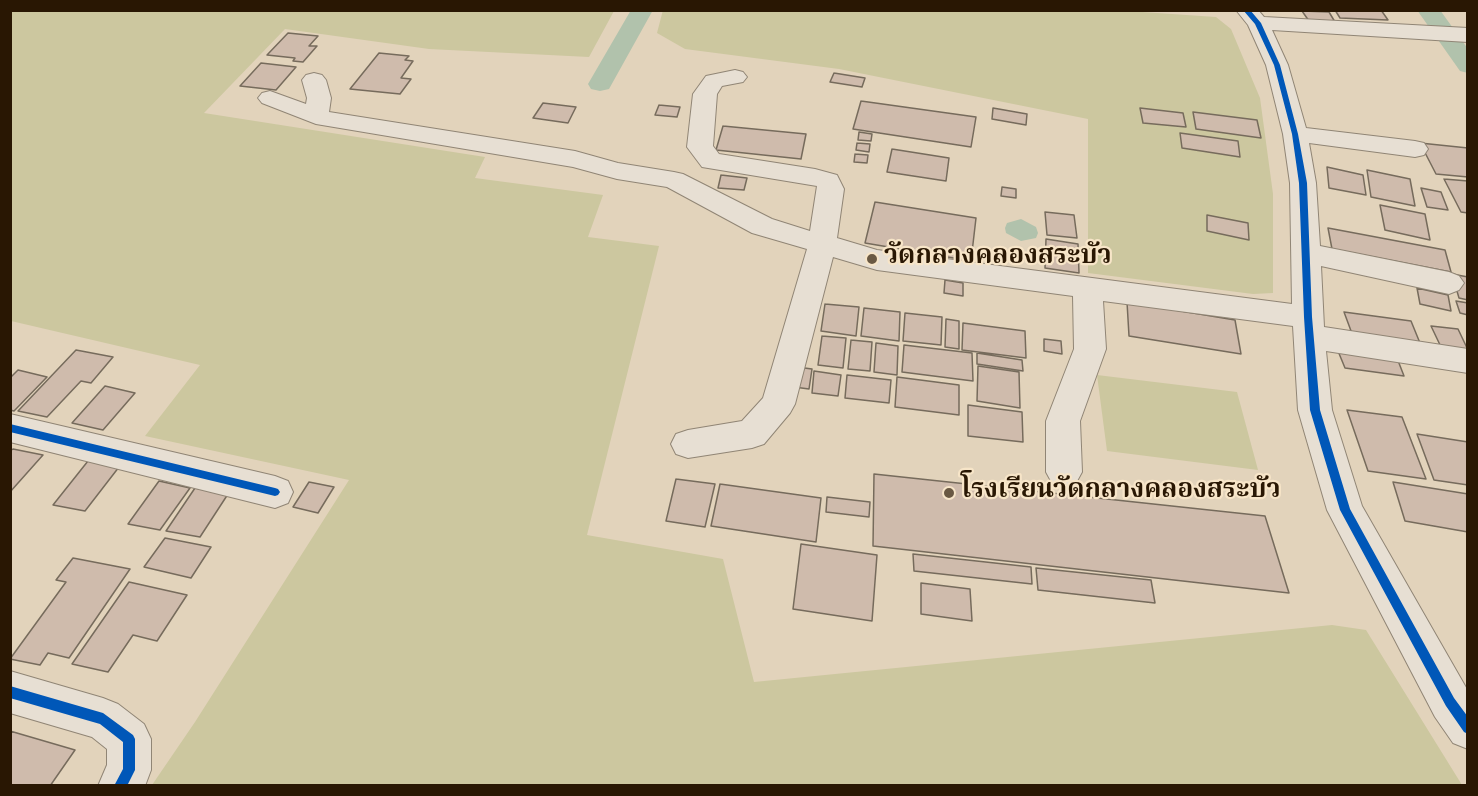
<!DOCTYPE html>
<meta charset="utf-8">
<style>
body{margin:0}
#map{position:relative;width:1478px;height:796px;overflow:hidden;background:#e2d3bb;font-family:"Sorts Mill Goudy",serif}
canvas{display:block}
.frame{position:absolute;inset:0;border:12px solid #291703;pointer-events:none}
</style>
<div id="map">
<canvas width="1478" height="796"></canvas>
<div class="frame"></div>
</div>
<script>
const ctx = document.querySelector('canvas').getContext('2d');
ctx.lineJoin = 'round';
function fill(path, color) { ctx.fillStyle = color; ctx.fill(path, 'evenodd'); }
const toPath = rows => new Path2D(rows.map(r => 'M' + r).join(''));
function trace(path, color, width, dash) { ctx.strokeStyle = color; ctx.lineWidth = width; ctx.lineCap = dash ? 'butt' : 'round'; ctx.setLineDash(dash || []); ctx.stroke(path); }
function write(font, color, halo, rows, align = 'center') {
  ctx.font = font + ' "Sorts Mill Goudy","Noto Serif Thai",serif'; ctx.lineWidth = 4.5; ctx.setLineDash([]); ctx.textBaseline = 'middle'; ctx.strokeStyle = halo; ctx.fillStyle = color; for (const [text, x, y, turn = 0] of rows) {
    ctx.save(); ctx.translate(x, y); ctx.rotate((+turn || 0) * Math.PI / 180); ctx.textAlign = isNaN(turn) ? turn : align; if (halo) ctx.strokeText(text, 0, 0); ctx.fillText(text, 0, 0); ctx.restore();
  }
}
fill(toPath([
 [11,10,614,11,589,57,429,49,285,29,204,113,485,157,475,178,603,195,588,237,659,246,587,535,723,559,754,682,1332,625,1366,630,1462,785,152,785,195,722,349,480,145,436,200,365,11,321],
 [663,10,1113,10,1216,17,1231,29,1260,98,1273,194,1273,293,1253,294,1088,273,1088,119,839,69,685,49,657,33],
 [1097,375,1237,392,1258,470,1107,451]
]), '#ccc79f');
fill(toPath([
 [1021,219,1036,227,1038,233,1036,238,1021,241,1006,233,1005,228,1007,223]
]), '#b1c2ac');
fill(toPath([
 [631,10,653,10,609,89,600,91,591,89,588,84,631,10],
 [1417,10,1440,10,1468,49,1468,73,1460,71,1417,10]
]), '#b1c2ac');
const building = toPath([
 [1335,10,1381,10,1388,20,1340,18,1335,10],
 [1302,11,1329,12,1335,22,1309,21,1302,11],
 [288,33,318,36,309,46,317,46,303,62,293,61,295,58,267,55,288,33],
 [379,53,409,56,405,60,413,61,401,78,411,79,400,94,350,89,379,53],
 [261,63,296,67,276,90,240,86,261,63],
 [834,73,865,78,862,87,830,82,834,73],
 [861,101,976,117,971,147,853,129,861,101],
 [543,103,576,107,568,123,533,118,543,103],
 [659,105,680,107,677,117,655,115,659,105],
 [993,108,1027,114,1026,125,992,119,993,108],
 [1140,108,1183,113,1186,127,1143,123,1140,108],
 [1193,112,1257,120,1261,138,1196,129,1193,112],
 [723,126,806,134,801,159,716,150,723,126],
 [859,132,872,134,871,141,858,140,859,132],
 [1180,133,1238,141,1240,157,1182,148,1180,133],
 [857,143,870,144,869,152,856,150,857,143],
 [1420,143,1468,148,1468,177,1436,174,1420,143],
 [892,149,949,158,946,181,887,172,892,149],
 [855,154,868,155,867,163,854,162,855,154],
 [1327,167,1363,175,1366,195,1329,188,1327,167],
 [1367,170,1410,179,1415,206,1371,197,1367,170],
 [721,175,747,178,744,190,718,188,721,175],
 [1444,179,1468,181,1468,213,1461,212,1444,179],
 [1002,187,1016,189,1016,198,1001,196,1002,187],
 [1421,188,1441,192,1448,210,1427,207,1421,188],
 [875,202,976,218,971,261,865,243,875,202],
 [1380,205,1425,214,1430,240,1385,230,1380,205],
 [1045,212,1074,215,1077,238,1047,235,1045,212],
 [1207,215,1248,223,1249,240,1207,231,1207,215],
 [1328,228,1445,250,1451,272,1332,249,1328,228],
 [1046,239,1078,244,1079,273,1045,268,1046,239],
 [1452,274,1468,277,1468,300,1459,298,1452,274],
 [945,280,963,283,963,296,944,293,945,280],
 [1417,288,1448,295,1451,311,1420,304,1417,288],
 [1456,301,1468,303,1468,315,1460,313,1456,301],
 [1127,302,1235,320,1241,354,1129,336,1127,302],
 [825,304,859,307,856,336,821,331,825,304],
 [864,308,900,312,899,341,861,336,864,308],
 [1344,312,1411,321,1422,348,1354,339,1344,312],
 [905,313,942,317,941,345,903,341,905,313],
 [946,319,959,321,959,349,945,347,946,319],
 [963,323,1025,331,1026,358,962,350,963,323],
 [1431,326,1458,329,1468,350,1441,347,1431,326],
 [822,336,846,338,843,368,818,365,822,336],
 [1044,339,1061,341,1062,354,1044,351,1044,339],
 [851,340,872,342,870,371,848,369,851,340],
 [876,343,898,346,897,375,874,372,876,343],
 [904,345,972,353,973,381,902,372,904,345],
 [76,350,113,357,91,383,81,381,47,417,18,411,76,350],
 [1338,351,1397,358,1404,376,1345,368,1338,351],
 [977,353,1022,360,1023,371,977,364,977,353],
 [978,366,1019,372,1020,408,977,401,978,366],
 [797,367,812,369,809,389,794,387,797,367],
 [18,370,47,377,14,411,10,410,10,378,18,370],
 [814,371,841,375,838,396,812,393,814,371],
 [847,375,891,380,889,403,845,398,847,375],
 [897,377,959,385,959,415,895,407,897,377],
 [105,386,135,393,103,430,72,423,105,386],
 [968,405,1022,412,1023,442,968,436,968,405],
 [1347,410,1402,417,1426,479,1368,471,1347,410],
 [1417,434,1468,442,1468,485,1434,480,1417,434],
 [13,449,43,455,10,492,10,451,13,449],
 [88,461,119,467,85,511,53,505,88,461],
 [874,474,1265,516,1289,593,873,546,874,474],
 [676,479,715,484,705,527,666,521,676,479],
 [159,481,190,488,160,530,128,524,159,481],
 [309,482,334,487,318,513,293,507,309,482],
 [1393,482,1468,494,1468,532,1405,521,1393,482],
 [720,484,821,498,816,542,711,526,720,484],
 [195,488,228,494,200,537,166,531,195,488],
 [827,497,870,502,869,517,826,512,827,497],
 [165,538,211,547,191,578,144,567,165,538],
 [801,544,877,555,872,621,793,609,801,544],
 [913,554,1031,567,1032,584,914,571,913,554],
 [73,558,130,569,69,658,48,653,40,665,10,659,66,582,56,580,73,558],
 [1036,568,1151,580,1155,603,1038,590,1036,568],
 [129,582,187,595,157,641,133,635,108,672,72,664,129,582],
 [921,583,970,589,972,621,921,614,921,583],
 [10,731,75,750,50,786,10,786,10,731]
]);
fill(building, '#cfbbac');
trace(building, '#766b5c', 1.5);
const minor = toPath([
 [1236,10,1258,10,1264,17,1468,28,1468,42,1272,30,1288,65,1306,128,1415,141,1424,143,1428,149,1424,155,1415,157,1309,143,1316,183,1320,246,1449,272,1459,276,1464,283,1459,290,1449,294,1321,266,1324,327,1468,349,1468,373,1326,351,1332,410,1362,506,1468,691,1468,749,1453,743,1435,717,1327,510,1298,410,1293,326,1103,301,1106,349,1080,421,1082,472,1076,483,1064,487,1052,483,1046,472,1046,421,1074,349,1073,296,877,270,833,257,795,404,790,413,764,444,752,448,688,458,676,454,671,444,676,434,688,430,742,421,763,398,807,249,752,233,667,187,617,179,573,167,316,124,262,103,258,98,262,93,270,91,306,104,307,98,302,80,306,75,314,73,322,75,326,80,331,98,329,112,575,151,618,163,674,172,683,174,772,219,810,231,817,186,702,167,687,147,693,94,706,76,735,70,743,72,747,77,743,82,722,86,717,94,713,146,719,154,815,169,837,175,844,189,837,238,877,250,1292,304,1290,183,1283,134,1266,65,1248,25,1236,10],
 [10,414,275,476,288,481,293,492,288,503,275,508,10,442,10,414],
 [10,671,103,698,118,704,144,724,151,739,151,770,145,786,98,786,107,765,107,749,92,737,10,713,10,671]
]);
trace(minor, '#908575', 2);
fill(minor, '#e7dfd3');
fill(toPath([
 [1243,10,1250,10,1261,23,1280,65,1298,134,1307,183,1312,317,1320,410,1350,509,1454,698,1468,717,1468,734,1464,732,1446,706,1340,510,1310,410,1304,317,1299,183,1292,134,1274,65,1255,24,1243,10],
 [10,424,275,488,278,489,280,492,278,495,275,496,10,432,10,424],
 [10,686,103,713,133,735,135,739,135,770,127,786,114,786,123,769,123,742,100,724,10,698,10,686]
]), '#0057b8');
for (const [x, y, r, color] of [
 [872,259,6,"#6a5943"],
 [949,493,6,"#6a5943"]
]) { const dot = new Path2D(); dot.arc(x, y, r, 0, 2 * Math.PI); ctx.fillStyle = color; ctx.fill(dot); trace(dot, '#f7e5c8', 2); }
write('bold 26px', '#291703', '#f7e5c8', [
 ["วัดกลางคลองสระบัว",884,259],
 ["โรงเรียนวัดกลางคลองสระบัว",961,493]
], 'left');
</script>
